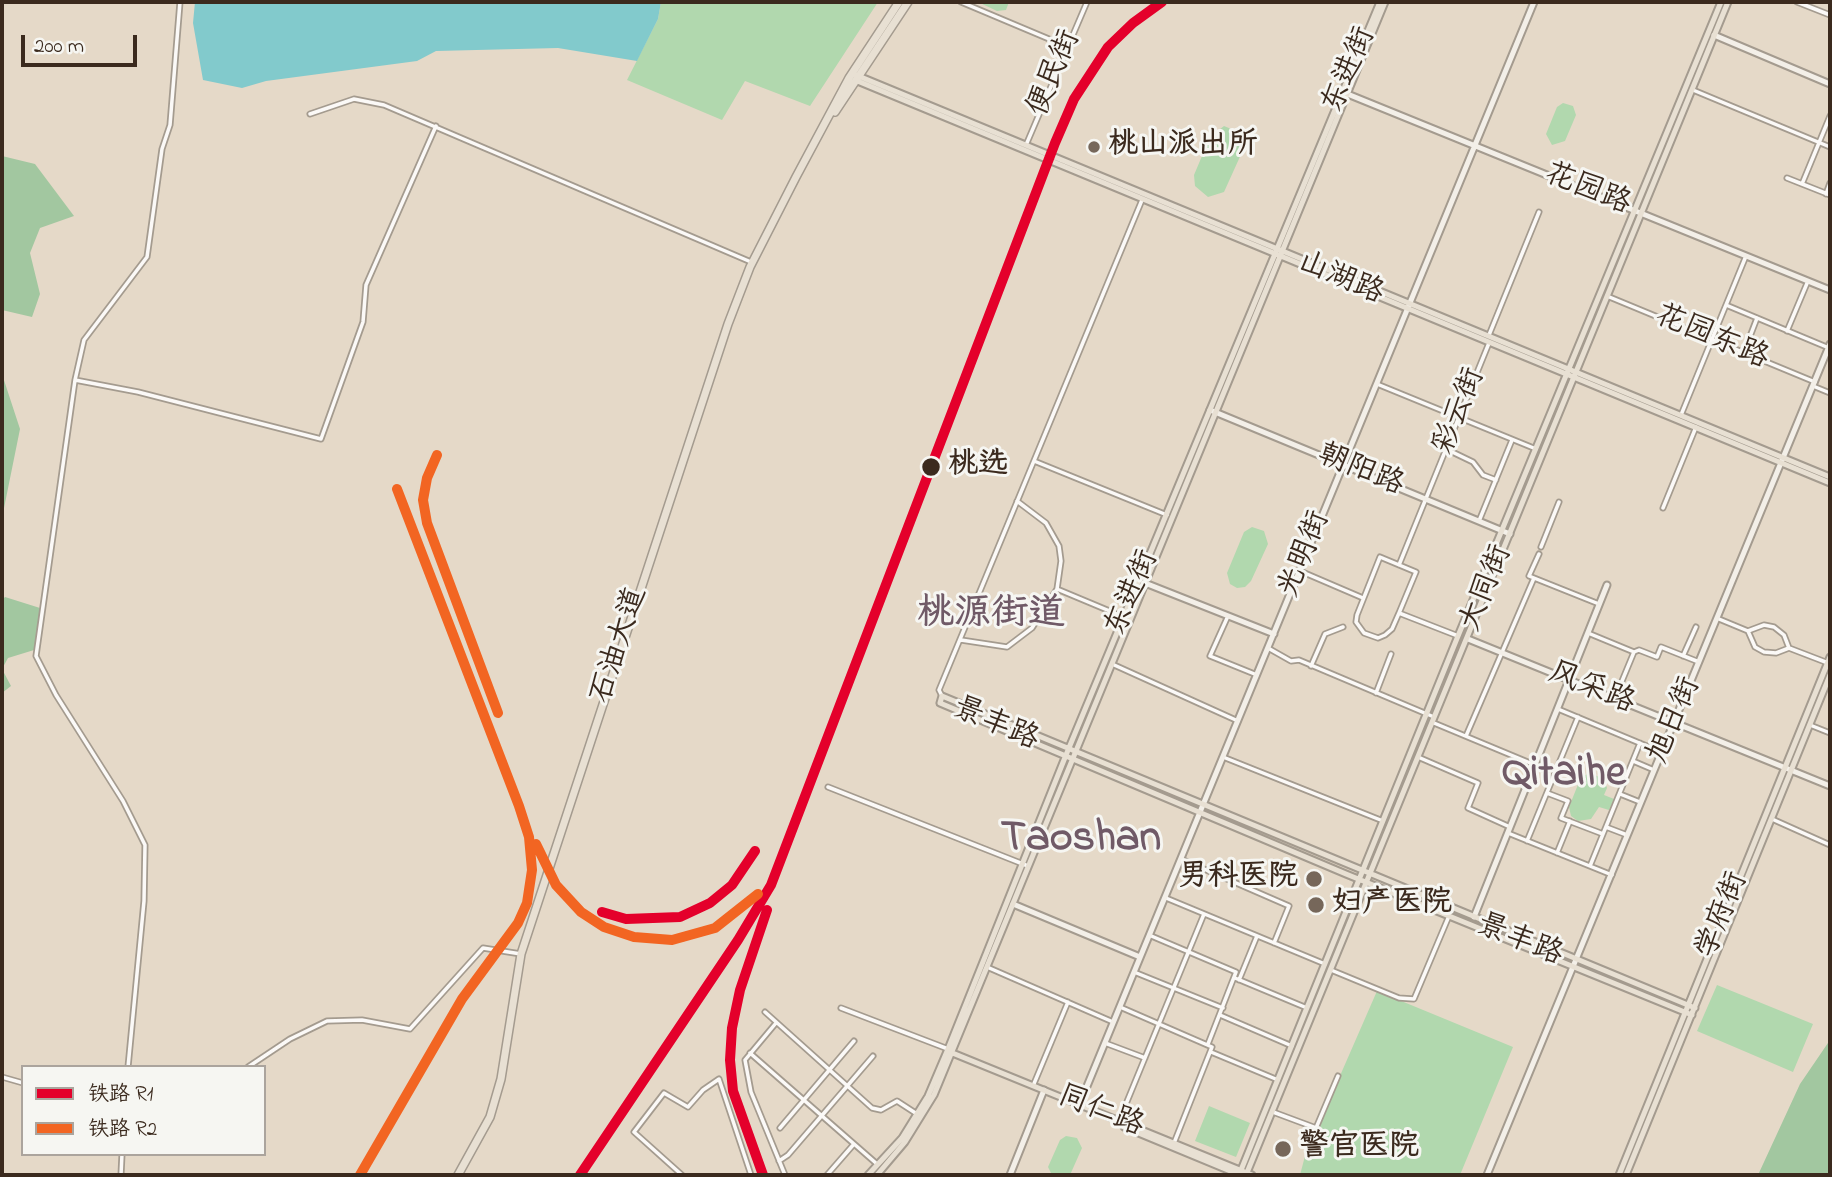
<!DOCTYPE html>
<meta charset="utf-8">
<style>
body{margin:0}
#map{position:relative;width:1832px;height:1177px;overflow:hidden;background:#e5d9c8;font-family:"Indie Flower","LXGW WenKai TC",sans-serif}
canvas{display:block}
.frame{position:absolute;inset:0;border:4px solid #3b2a1e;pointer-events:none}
.legend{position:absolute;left:21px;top:1065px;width:245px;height:91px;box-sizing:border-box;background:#f6f6f2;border:2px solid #aba49d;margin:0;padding:9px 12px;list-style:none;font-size:21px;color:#3b2a1e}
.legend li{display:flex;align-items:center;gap:14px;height:35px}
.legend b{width:35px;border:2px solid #aba49d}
.scale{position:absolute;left:21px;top:35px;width:116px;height:32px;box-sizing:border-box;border:4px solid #3b2a1e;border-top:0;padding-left:9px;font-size:21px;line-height:24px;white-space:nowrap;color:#3b2a1e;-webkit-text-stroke:5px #f6f6f2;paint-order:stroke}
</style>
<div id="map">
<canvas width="1832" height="1177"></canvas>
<div class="frame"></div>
<ul class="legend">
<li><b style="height:9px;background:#e4002b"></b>铁路 R1</li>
<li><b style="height:9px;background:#f26522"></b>铁路 R2</li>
</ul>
<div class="scale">200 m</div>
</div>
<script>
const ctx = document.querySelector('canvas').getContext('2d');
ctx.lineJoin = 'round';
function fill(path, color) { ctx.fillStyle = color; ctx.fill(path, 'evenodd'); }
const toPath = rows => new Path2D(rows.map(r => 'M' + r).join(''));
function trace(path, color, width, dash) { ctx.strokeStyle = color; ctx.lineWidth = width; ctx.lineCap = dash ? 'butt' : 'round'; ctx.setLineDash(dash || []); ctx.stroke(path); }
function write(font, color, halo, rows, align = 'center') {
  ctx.font = font + ' "Indie Flower","LXGW WenKai TC",sans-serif'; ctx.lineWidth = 6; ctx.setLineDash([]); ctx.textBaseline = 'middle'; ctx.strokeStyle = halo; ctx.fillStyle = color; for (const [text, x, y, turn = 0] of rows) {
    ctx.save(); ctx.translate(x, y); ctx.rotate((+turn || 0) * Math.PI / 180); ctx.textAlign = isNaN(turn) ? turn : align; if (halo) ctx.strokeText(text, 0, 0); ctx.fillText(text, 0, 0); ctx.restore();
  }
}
fill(toPath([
 [661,2,878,2,810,106,745,81,722,120,627,80,658,19],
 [978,2,1009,2,1006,10,997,11],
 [1563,103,1573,106,1576,115,1565,141,1552,145,1546,134,1557,107],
 [1224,126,1241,133,1243,150,1224,192,1208,197,1195,186,1194,175,1210,137],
 [1252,527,1264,531,1268,544,1251,581,1245,587,1237,588,1230,584,1227,573,1244,532],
 [1590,773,1604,779,1607,788,1604,795,1614,799,1609,810,1599,807,1591,819,1578,821,1571,816,1569,807,1581,777],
 [1717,985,1813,1024,1793,1072,1697,1031],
 [1377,991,1513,1047,1460,1175,1300,1175,1305,1156],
 [1209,1106,1250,1123,1236,1157,1195,1141],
 [1066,1136,1077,1138,1082,1148,1070,1175,1052,1175,1048,1167,1060,1140]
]), '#b1d8ae');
fill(toPath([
 [2,156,35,164,74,216,40,228,30,253,40,294,32,317,2,310],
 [2,374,20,429,2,518],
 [5,597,40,608,34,650,8,658,2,669,11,686,2,693,2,600],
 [1830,1040,1830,1175,1758,1175,1800,1084]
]), '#a2c7a0');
fill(toPath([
 [195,2,661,2,658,19,637,61,558,48,436,51,417,61,266,81,242,88,203,80,193,23]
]), '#82cacc');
const street = toPath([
 [961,2,1068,47],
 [1797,2,1830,15],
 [1693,90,1830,147],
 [310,114,354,99,384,105,751,262],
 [1026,145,1087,2],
 [1787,178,1830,195],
 [1802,184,1830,116],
 [1826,194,1830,183],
 [1607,296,1815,382],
 [1726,305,1829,348],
 [1787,331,1808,281],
 [1489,335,1539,212],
 [1744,352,1757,318],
 [75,380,84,340,147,257,162,149,170,125,180,2],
 [1377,384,1536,449],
 [1813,386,1830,393],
 [1681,415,1746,256],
 [1446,449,1473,462,1483,475,1496,480],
 [1034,461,1167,515],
 [1017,501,1046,523,1059,546,1061,561,1057,589,1124,617],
 [1663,508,1696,427],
 [1479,521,1512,440],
 [1541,547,1559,502],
 [1539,554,1529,576,1599,604],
 [1399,565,1489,343],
 [1300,571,1363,598],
 [1399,613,1416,572,1380,557,1357,615,1356,622,1364,633,1378,638,1385,635,1392,629,1399,613,1458,636],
 [1228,616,1210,656,1257,675],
 [1719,619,1748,631,1755,647,1764,652,1776,653,1789,648],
 [1748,631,1764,625,1774,627,1784,635,1789,648,1828,663],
 [1588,633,1634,652,1615,698],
 [961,640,1007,647,1032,628,1057,589],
 [1268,648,1291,661,1299,660,1434,717],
 [1634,652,1639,650,1657,657,1661,647,1699,662],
 [1683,656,1696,627],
 [1112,664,1238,721],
 [1311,666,1325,634,1343,627],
 [1376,693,1391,654],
 [942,696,939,690,1142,200],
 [1558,709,1661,752],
 [1434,723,1535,765],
 [1810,725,1830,733],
 [1466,736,1534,578],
 [1223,757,1383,821],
 [1418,757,1478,783,1468,808,1510,827],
 [1633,761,1654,770],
 [828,787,1028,866],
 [1547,793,1568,801,1561,818,1603,834],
 [1620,794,1640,802],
 [1772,819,1830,845],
 [1606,827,1627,835],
 [1508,833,1612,875],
 [1527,841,1578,717],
 [1557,853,1570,821],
 [1181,859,1289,906,1274,943],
 [1590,866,1640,743],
 [1166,898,1325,964],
 [1149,935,1236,972,1208,1044],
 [987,967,1113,1022],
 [1331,970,1399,998,1414,999,1449,916],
 [1134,972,1223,1008],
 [1235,978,1307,1008],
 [1239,980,1257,936],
 [1120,1007,1212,1047,1174,1143],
 [841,1008,948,1049],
 [765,1012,872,1108,881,1110,897,1101,917,1114],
 [1220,1015,1292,1046],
 [776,1023,745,1060,751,1092,785,1175],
 [1105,1043,1145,1058],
 [1211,1052,1278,1080],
 [750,1053,877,1164],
 [128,1067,144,901,145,845,123,801,56,695,36,656,75,380,138,392,321,439,363,322,366,285,436,126],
 [248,1067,290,1039,327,1021,362,1020,410,1029,483,948,521,954],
 [2,1077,23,1083],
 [1033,1086,1068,1002],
 [1273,1112,1316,1128,1338,1076],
 [1119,1121,1204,914],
 [780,1128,854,1041],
 [779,1161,788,1155,873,1056],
 [121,1175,122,1154],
 [682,1175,634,1132,664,1093,688,1107,703,1090,719,1079,751,1175],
 [827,1175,854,1144]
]);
const secondary = toPath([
 [1714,35,1830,84],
 [1345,93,1830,290],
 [1210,410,1510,534],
 [1145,583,1274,634],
 [1468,639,1830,786],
 [1013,904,1140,957],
 [1474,917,1607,585],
 [1078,1108,1534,2],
 [1010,1175,1044,1090],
 [1487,1175,1830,344]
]);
const primary = toPath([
 [856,75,1830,477],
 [855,80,1830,483],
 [1692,1015,1346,874,940,703,942,696,1695,1008],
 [950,1052,1252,1175],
 [1124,1127,1240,1175],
 [868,1175,902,1138,928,1096,948,1049,1066,755,1380,2],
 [877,1175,905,1142,934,1095,1385,2],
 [1239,1175,1458,636,1721,2],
 [1246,1175,1728,2],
 [1619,1175,1830,657],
 [1626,1175,1830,675]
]);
const highway = toPath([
 [835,112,908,2],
 [458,1175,490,1117,501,1079,521,954,728,324,750,267,796,177,849,78,899,2]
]);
trace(street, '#a49b8f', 7);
trace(secondary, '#a49b8f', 9);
trace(primary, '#a49b8f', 9);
trace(highway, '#a49b8f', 10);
trace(street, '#fbf9f7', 3.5);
trace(secondary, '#f3efe8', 5);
trace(primary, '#e8e0d3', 5);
trace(highway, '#e8e0d3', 7);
trace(toPath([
 [602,912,626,919,680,917,710,903,732,885,755,851],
 [580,1175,738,940,771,885,1055,143,1074,99,1108,47,1133,23,1162,2],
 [763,1175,733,1091,730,1060,732,1028,740,990,767,910]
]), '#e4002b', 10);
trace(toPath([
 [437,455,427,478,423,500,427,523,498,713],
 [536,844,556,885,581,912,604,927,634,937,672,940,715,928,758,894],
 [360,1175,462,999,518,923,527,903,532,870,529,837,519,806,397,489]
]), '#f26522', 10);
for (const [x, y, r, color] of [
 [1094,147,7,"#76675a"],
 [931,467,10,"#3b2a1e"],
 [1314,879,9,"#76675a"],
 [1316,905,9,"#76675a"],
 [1283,1149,9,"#76675a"]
]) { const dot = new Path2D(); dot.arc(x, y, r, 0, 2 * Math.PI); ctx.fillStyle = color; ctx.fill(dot); trace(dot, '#f6f6f2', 2.5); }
write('30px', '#3b2a1e', '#f6f6f2', [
 ["东进街",1351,71,-67],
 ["便民街",1056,74,-67],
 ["花园路",1587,191,22],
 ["山湖路",1340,280,23],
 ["花园东路",1711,339,23],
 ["彩云街",1461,412,-68],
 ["朝阳路",1360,472,22],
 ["光明街",1306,555,-68],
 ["大同街",1488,589,-68],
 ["东进街",1134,594,-67],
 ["石油大道",621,646,-72],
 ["风采路",1591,690,22],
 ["旭日街",1676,721,-67],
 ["景丰路",995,726,23],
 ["学府街",1724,916,-68],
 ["景丰路",1519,942,22],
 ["同仁路",1100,1113,22]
]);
write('bold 30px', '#3b2a1e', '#f6f6f2', [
 ["桃山派出所",1108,147],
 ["男科医院",1298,879,"right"],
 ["妇产医院",1332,905],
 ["警官医院",1299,1149]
], 'left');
write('bold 30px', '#3b2a1e', '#f6f6f2', [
 ["桃选",948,467]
], 'left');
write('bold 37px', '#705a67', '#f6f6f2', [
 ["桃源街道",991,617]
]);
write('bold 44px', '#705a67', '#f6f6f2', [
 ["Qitaihe",1564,777],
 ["Taoshan",1081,842]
]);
</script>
